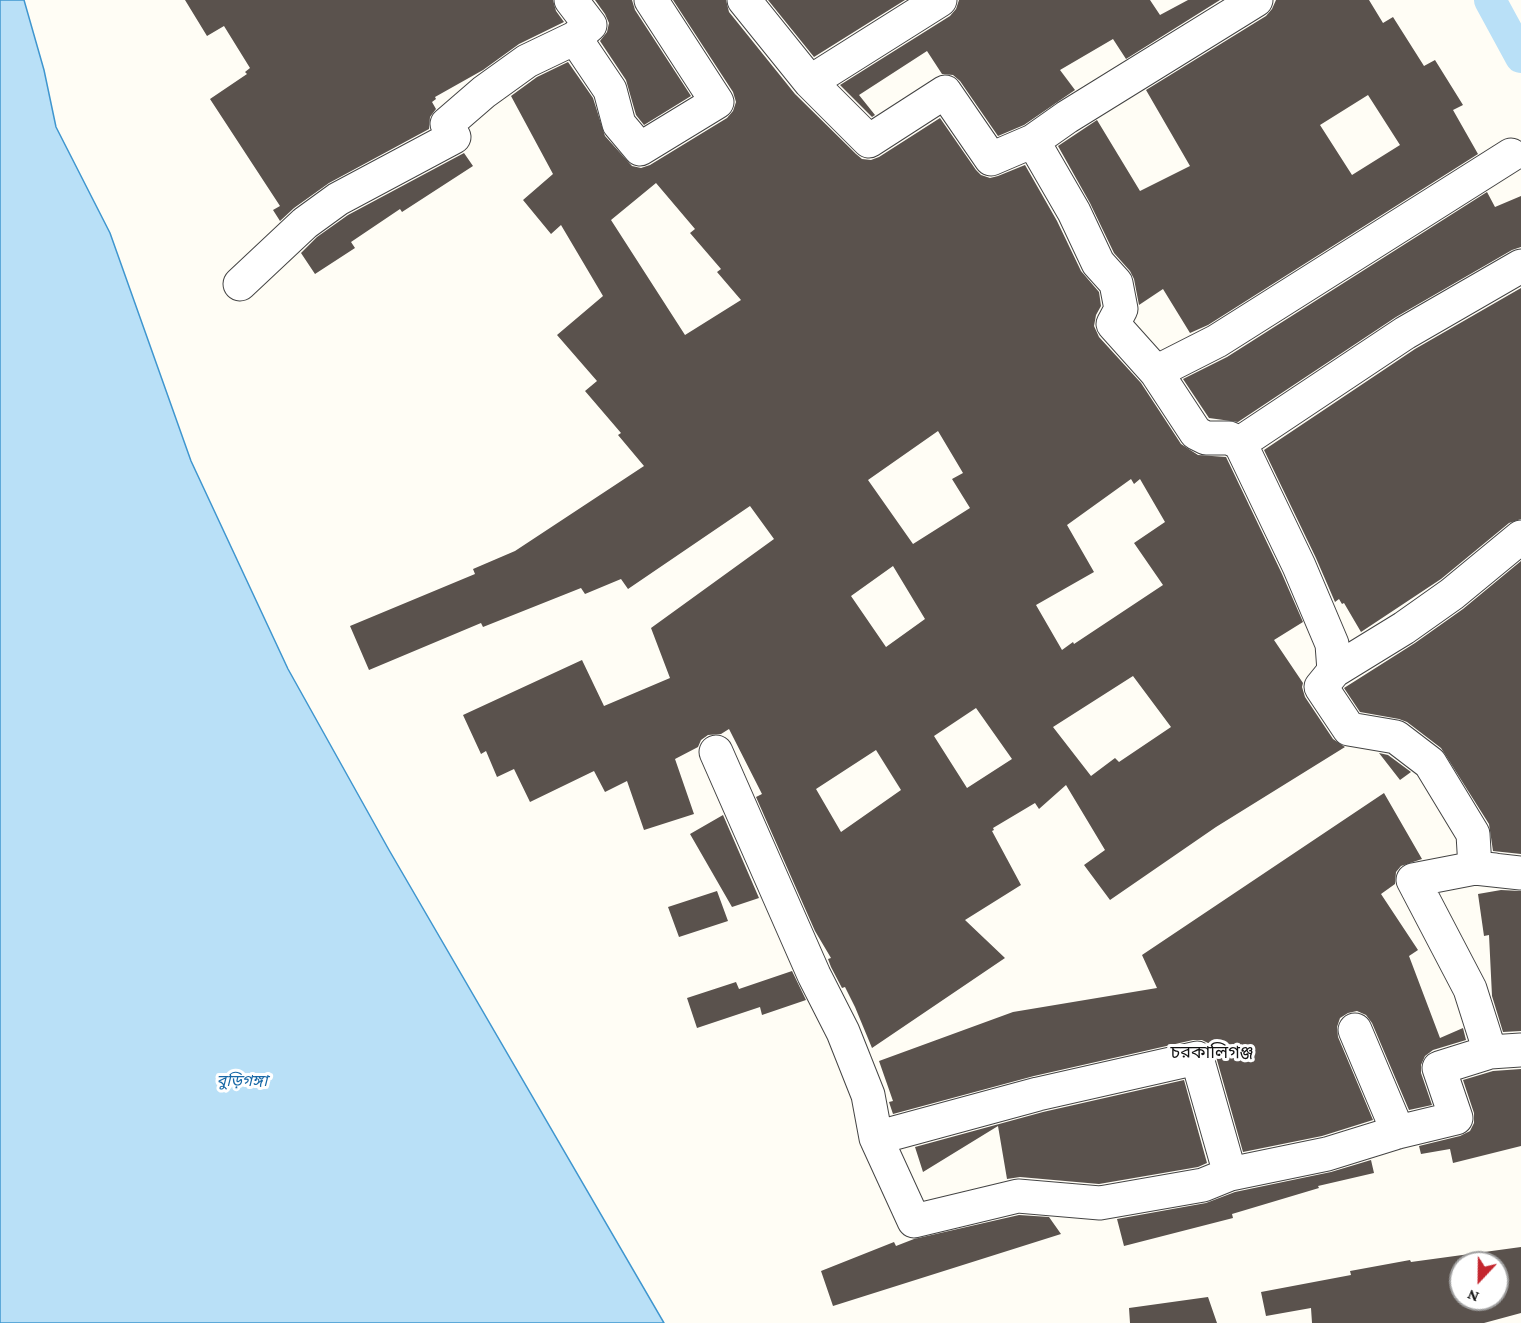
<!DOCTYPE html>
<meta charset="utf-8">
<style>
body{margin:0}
#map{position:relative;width:1521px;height:1323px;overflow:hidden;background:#fffdf5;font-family:"Crimson Pro",serif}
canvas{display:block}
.north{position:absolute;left:1449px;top:1251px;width:60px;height:60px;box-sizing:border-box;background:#fff;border:2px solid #a0a0a0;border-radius:50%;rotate:202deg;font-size:16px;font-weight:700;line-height:24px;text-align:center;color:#111}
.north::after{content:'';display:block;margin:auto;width:21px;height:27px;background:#c4262e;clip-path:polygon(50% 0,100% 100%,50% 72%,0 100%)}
</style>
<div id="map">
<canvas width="1521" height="1323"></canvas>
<div class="north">N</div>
</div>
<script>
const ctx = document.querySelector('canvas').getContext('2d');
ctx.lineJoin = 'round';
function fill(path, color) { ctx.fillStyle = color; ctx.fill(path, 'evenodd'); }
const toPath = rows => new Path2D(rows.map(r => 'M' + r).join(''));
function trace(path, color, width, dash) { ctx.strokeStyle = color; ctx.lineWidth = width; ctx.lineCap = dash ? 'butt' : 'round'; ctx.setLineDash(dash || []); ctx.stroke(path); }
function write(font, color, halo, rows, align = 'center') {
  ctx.font = font + ' "Crimson Pro","Noto Sans Bengali",serif'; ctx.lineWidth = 6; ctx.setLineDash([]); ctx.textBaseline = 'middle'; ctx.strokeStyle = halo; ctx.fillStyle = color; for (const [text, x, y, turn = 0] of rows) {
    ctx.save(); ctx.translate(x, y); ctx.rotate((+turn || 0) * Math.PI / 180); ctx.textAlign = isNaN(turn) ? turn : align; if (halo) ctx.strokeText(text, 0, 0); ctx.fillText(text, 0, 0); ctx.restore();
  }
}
const water = toPath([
 [0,0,24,0,44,70,56,127,110,233,191,461,288,669,389,850,664,1323,0,1323,0,0]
]);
fill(water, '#b9e0f7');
trace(water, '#3f96cf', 1.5);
trace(toPath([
 [1490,0,1521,57]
]), '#b9e0f7', 32);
fill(toPath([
 [185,0,553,0,556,11,564,22,519,44,483,70,435,97,436,99,432,102,436,109,430,117,429,129,329,183,294,208,280,221,273,210,280,206,210,99,247,74,245,72,250,68,224,26,207,36],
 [595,0,632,0,635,10,691,96,644,125,636,115,626,80,600,41,607,32,609,23,605,14],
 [673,0,726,0,729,12,795,94,856,154,862,159,871,160,879,157,940,118,976,170,981,175,990,178,998,176,1025,165,1057,221,1081,271,1099,292,1101,306,1096,315,1094,326,1099,337,1141,383,1181,444,1198,455,1226,457,1282,574,1303,622,1274,640,1303,683,1302,687,1305,697,1333,739,1345,747,1216,827,1110,900,1084,865,1105,850,1066,785,1039,809,1035,803,993,828,994,830,992,831,1021,885,965,920,1005,958,872,1048,855,1007,845,987,842,988,831,967,828,959,831,958,815,931,756,797,762,794,729,729,721,734,708,735,701,740,698,747,675,759,694,814,644,830,627,781,605,792,594,771,530,802,514,769,497,777,486,751,481,754,463,715,582,660,604,706,670,678,651,628,774,539,750,506,628,589,621,579,585,594,581,588,483,627,481,623,369,670,350,626,475,574,473,569,515,551,644,466,618,435,621,433,585,391,597,381,557,335,603,296,561,225,551,234,523,200,553,174,511,96,537,77,568,62,593,98,605,136,632,166,641,168,650,165,727,118,733,111,736,102,733,92],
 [656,183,695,229,690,233,721,269,717,272,741,300,685,335,611,220],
 [938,431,963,473,952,479,970,508,913,544,868,480],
 [1131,479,1134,484,1140,479,1165,522,1134,543,1163,585,1074,644,1073,642,1062,650,1036,605,1094,572,1067,525],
 [893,566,925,619,886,647,851,596],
 [1133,676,1171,727,1119,762,1115,758,1091,776,1053,727],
 [976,708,1012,759,967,788,934,736],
 [876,750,901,790,841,832,816,789],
 [768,0,905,0,814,57],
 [959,0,1150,0,1160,15,1188,0,1220,0,1126,59,1113,39,1060,70,1075,90,1024,125,998,136,960,81,953,75,942,74,927,51,859,95,875,115,872,117,840,85,950,16,956,9],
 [1276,0,1369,0,1383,23,1393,17,1424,66,1435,60,1463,105,1453,110,1478,154,1208,325,1190,333,1163,289,1139,305,1134,279,1130,271,1114,253,1090,203,1058,146,1097,120,1140,191,1190,166,1146,90,1266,16,1272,9],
 [1368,95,1400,145,1352,175,1320,125],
 [464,153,473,166,402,212,400,209,351,242,355,248,315,274,301,253,317,237,348,215],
 [1487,192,1495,207,1521,196,1521,247,1512,250,1396,317,1238,422,1209,418,1183,379,1227,357],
 [1521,288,1521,519,1509,523,1441,579,1361,632,1344,603,1342,604,1339,599,1335,602,1316,558,1264,450,1415,349],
 [1521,561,1521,854,1493,851,1489,824,1441,748,1407,722,1399,719,1360,712,1344,688,1415,643,1463,609],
 [1379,753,1388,755,1411,772,1400,780],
 [1384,793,1422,859,1401,866,1396,872,1395,884,1381,894,1418,950,1409,956,1440,1038,1463,1028,1466,1040,1433,1050,1425,1056,1421,1065,1421,1073,1432,1105,1409,1110,1372,1023,1366,1015,1357,1011,1348,1013,1340,1018,1337,1027,1338,1037,1373,1120,1322,1136,1243,1152,1215,1053,1210,1044,1202,1040,1193,1040,1034,1076,893,1114,889,1102,893,1101,879,1061,1013,1012,1157,988,1142,955],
 [723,815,759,898,732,907,690,834],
 [1501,890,1521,891,1521,1031,1503,1032,1492,996,1489,935,1484,936,1478,894],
 [717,891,728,921,679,937,668,907],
 [792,971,806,1000,762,1015,760,1007,697,1028,687,998,736,982,739,989],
 [1521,1069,1521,1146,1453,1163,1450,1149,1421,1154,1419,1146,1460,1136,1470,1131,1474,1123,1474,1113,1463,1080,1493,1071],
 [1184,1080,1207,1163,1198,1167,1099,1184,1020,1177,1007,1179,998,1126,923,1172,915,1147,1043,1112],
 [1371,1160,1374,1173,1318,1186,1319,1188,1232,1214,1233,1218,1124,1246,1117,1219,1206,1203,1235,1192,1331,1172],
 [1019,1215,1049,1217,1061,1234,833,1306,821,1271,894,1242,896,1246,914,1239],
 [1521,1247,1521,1313,1484,1323,1312,1323,1311,1308,1266,1316,1261,1292,1351,1275,1350,1271,1410,1260,1411,1262],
 [1461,1263,1497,1263,1497,1299,1461,1299],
 [1208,1297,1217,1323,1130,1323,1129,1308]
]), '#5a524d');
const minor = toPath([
 [571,0,590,25,575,38,610,90,619,124,640,149,717,102,651,0],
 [744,0,810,82,869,141,945,92,991,159,1033,141,1067,117,1256,0],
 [810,82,940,0],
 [1033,141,1074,212,1098,263,1116,283,1121,309,1113,324,1156,372,1217,341,1511,155],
 [240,284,305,223,338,199,454,137,447,124,484,92,527,61,575,38],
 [1156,372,1196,433,1206,438,1229,438,1240,443,1299,566,1332,644,1334,671,1321,687,1349,729,1396,737,1430,763,1473,834,1475,868,1521,873],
 [1240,443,1405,333,1521,266],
 [1334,671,1404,628,1452,594,1521,537],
 [716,752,814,975,843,1032,868,1095,876,1138,914,1221,1018,1196,1100,1203,1203,1185,1230,1174,1327,1154,1398,1132,1456,1118,1439,1068,1490,1052,1521,1050],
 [1355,1030,1398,1132],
 [1490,1052,1470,989,1413,880,1475,868,1495,870],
 [876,1138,1038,1094,1197,1058,1230,1174]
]);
trace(minor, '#444', 35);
trace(minor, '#fff', 33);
write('italic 16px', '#1768a6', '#fff', [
 ["বুড়িগঙ্গা",242,1081]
]);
write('18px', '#111', '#fff', [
 ["চরকালিগঞ্জ",1212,1052]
]);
</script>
